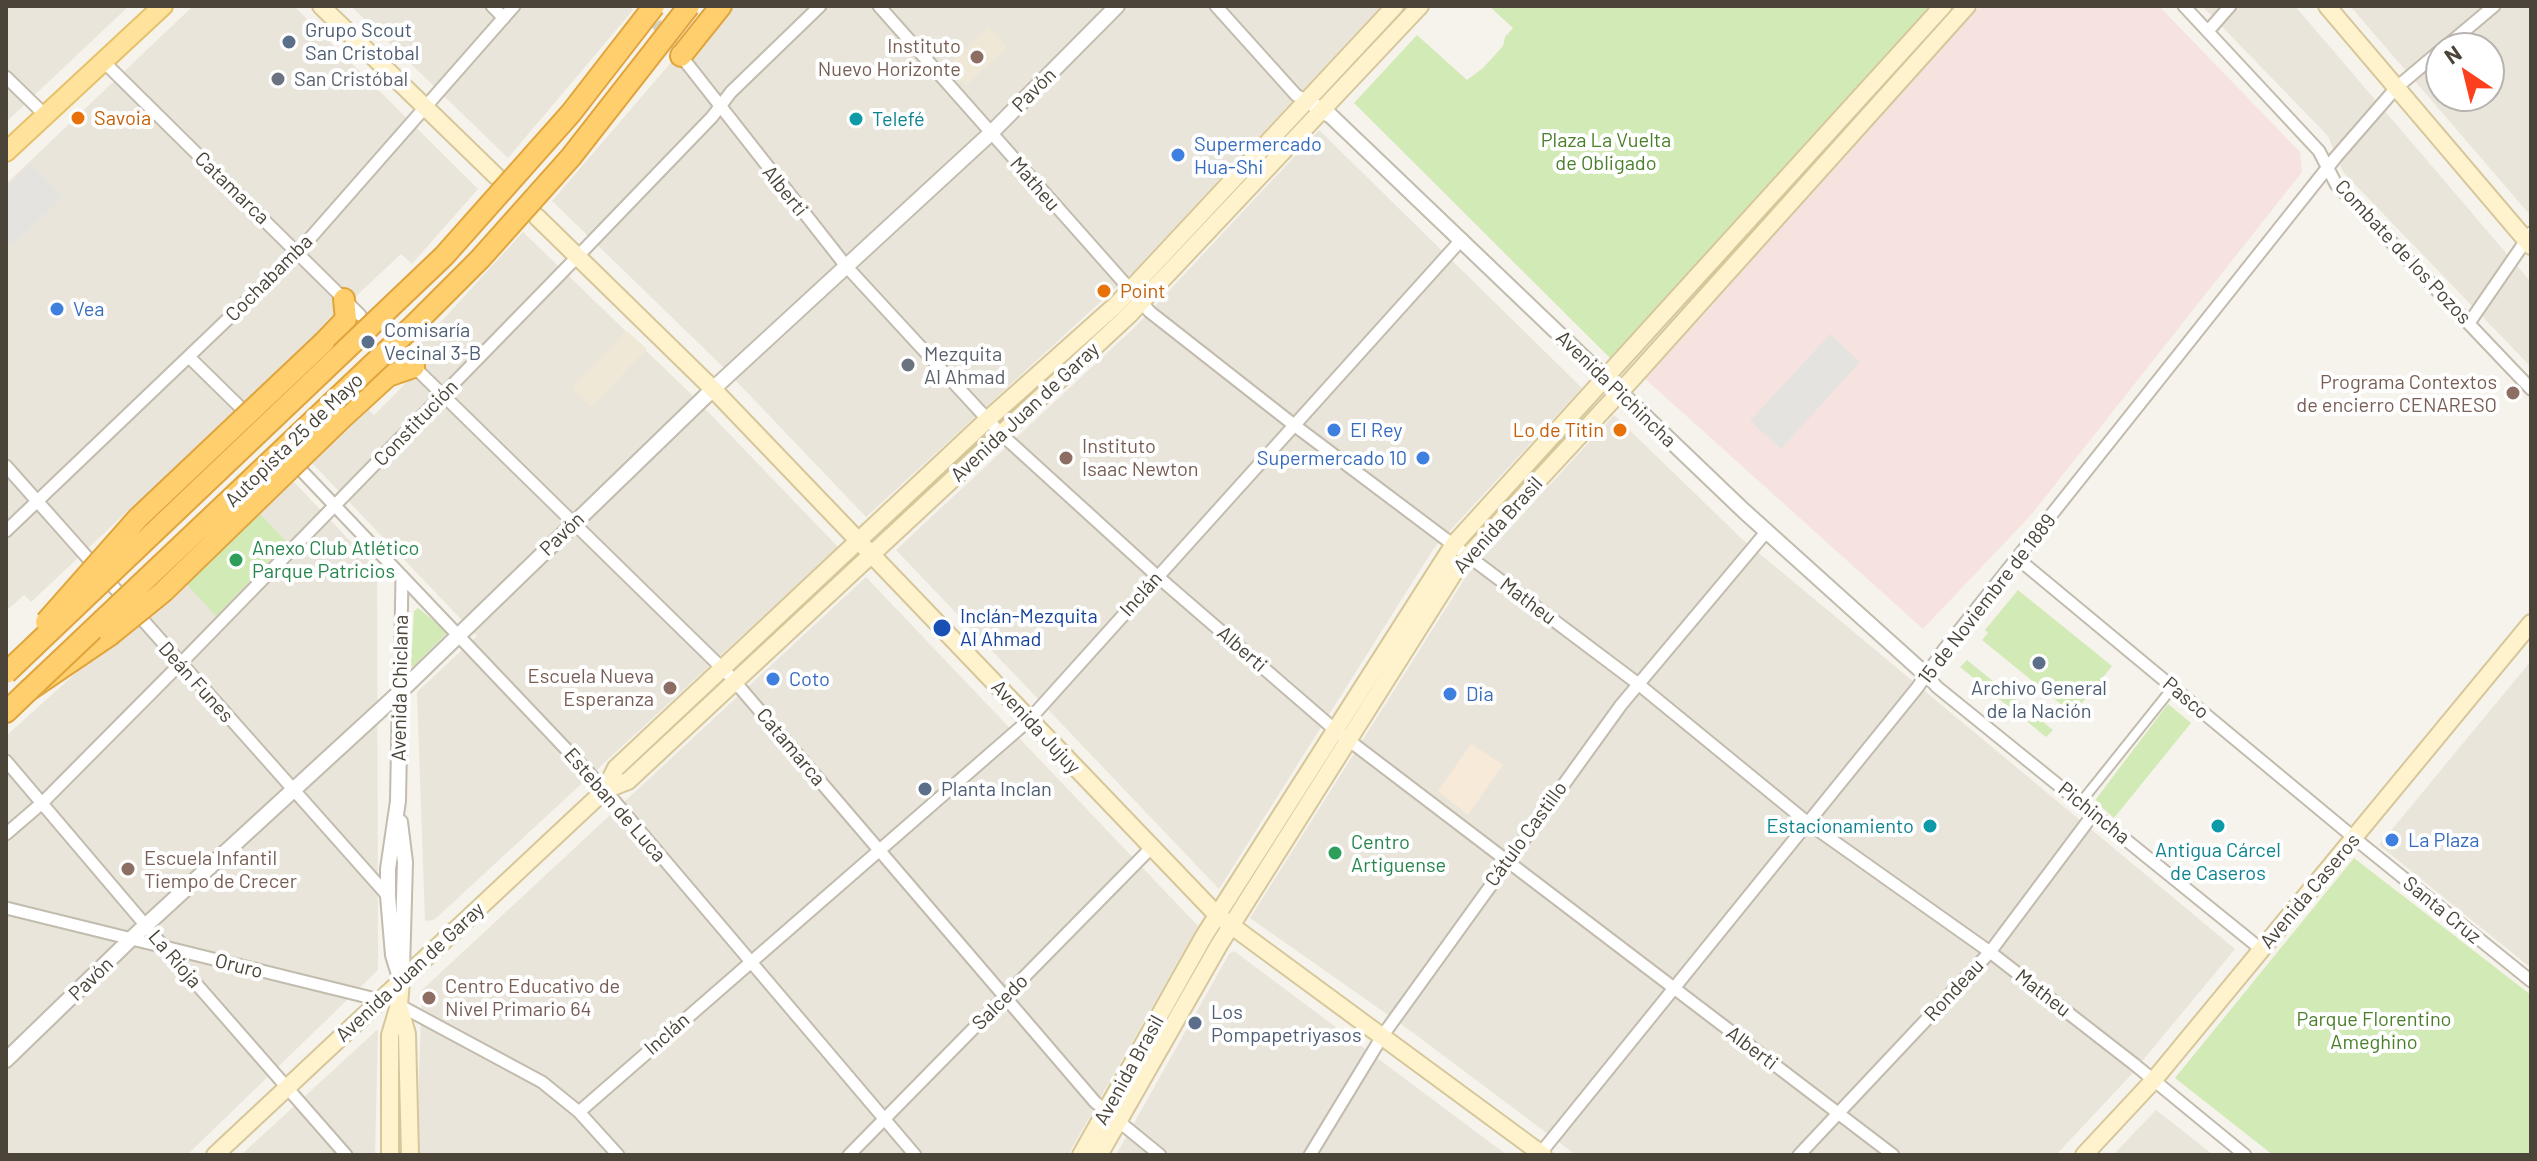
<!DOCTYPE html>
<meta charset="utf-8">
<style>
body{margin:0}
#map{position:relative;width:2537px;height:1161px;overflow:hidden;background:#f6f3ec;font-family:Barlow,sans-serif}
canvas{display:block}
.frame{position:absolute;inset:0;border:8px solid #4b4439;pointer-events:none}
.north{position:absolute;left:2425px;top:32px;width:80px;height:80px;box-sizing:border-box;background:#fff;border:2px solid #b7b4b0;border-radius:50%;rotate:325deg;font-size:22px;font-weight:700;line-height:32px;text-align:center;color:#4b4439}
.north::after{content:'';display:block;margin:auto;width:28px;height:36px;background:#fc3f1d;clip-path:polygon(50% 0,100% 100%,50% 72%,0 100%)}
</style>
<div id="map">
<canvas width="2537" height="1161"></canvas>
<div class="frame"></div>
<div class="north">N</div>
</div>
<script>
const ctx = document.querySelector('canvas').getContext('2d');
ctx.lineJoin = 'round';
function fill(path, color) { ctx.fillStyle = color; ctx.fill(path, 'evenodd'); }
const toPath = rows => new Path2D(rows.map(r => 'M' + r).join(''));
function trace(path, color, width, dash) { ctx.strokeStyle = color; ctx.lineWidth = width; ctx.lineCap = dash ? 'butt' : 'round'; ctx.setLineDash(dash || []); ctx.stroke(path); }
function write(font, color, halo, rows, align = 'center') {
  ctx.font = font + ' Barlow,sans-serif'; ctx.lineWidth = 8; ctx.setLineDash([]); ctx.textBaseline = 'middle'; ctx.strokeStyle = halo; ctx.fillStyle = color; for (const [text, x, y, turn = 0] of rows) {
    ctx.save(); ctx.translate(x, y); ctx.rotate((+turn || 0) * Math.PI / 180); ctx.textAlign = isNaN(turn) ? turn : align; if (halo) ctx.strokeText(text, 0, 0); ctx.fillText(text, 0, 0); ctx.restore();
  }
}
fill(toPath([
 [6,6,129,6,6,122],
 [193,6,294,6,478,189,412,264,401,254,31,602,24,595,6,611,6,184],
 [351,6,630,6,633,10,508,158],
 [726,6,1381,6,1132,273,866,517,720,364,552,201,673,60,678,66,718,26],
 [2202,6,2295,6,2531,282,2531,367,2343,172,2328,136],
 [2350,6,2531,6,2531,216,2420,87],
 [2441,48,2489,48,2489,96,2441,96],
 [1319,130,1582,388,1434,548,1219,889,896,550,1137,325],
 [523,232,690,393,838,547,434,920,425,921,417,692,477,636,311,462,365,406,374,415,428,361,416,349],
 [1614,415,1742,539,2235,949,2130,1076,2056,1155,1576,1155,1408,1029,1250,918,1467,575],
 [291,479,377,569,378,970,187,1155,6,1155,6,736],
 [866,577,1198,926,1068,1155,416,1155,422,990],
 [2531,661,2531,968,2379,845],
 [1234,951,1507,1155,1116,1155,1229,954],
 [378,1029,375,1155,241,1155],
 [2156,1110,2202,1146,2213,1155,2113,1155]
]), '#eae5da');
fill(toPath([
 [1471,744,1503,765,1468,815,1438,791]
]), '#f7ead8');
fill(toPath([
 [989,27,1007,47,966,86,947,66],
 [627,331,647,349,591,407,572,388]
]), '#efe8d6');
fill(toPath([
 [1980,6,2159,6,2300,152,2302,172,2031,515,1923,629,1643,377]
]), '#f6e3e0');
fill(toPath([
 [1489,6,1931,6,1614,362,1354,103,1417,35,1467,80,1483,68,1503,46,1505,37,1513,28],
 [257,511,287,542,216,616,182,579],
 [2018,590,2112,666,2073,714,1982,640,1988,633,1985,630],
 [418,608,448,632,413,667,411,665,414,611],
 [1967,660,2053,730,2046,737,1960,667],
 [2168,704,2191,723,2114,818,2097,803,2096,799],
 [2354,858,2531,995,2531,1155,2273,1155,2175,1078]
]), '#d2eab5');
fill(toPath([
 [31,164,63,197,10,247,6,242,6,188],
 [1830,334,1860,362,1781,449,1750,421]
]), '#e5e3e0');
trace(toPath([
 [646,10,677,51]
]), '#d4d0c8', 11, [11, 5.5]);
const pedestrian = toPath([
 [2081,802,2173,687]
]);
const minor = toPath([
 [492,6,504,18],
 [879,6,1150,312,1294,425,1637,683,1808,823,1990,952,2134,1064,2245,1155],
 [1216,6,1296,95,1307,101],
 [2184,6,2319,151,2336,184,2531,389],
 [2209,30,2230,6],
 [2444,48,2494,6],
 [678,52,846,266,1001,434,1157,576,1334,729,1893,1155],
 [104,62,360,315],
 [6,77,45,115],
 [2469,323,2531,233],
 [402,355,730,676,1095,1102,1160,1155],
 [189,357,243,410],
 [6,466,388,896],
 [300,469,605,790,915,1155],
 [6,531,298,252,514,6],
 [2017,558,2364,846,2531,981],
 [1926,675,1937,687,2262,950],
 [400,692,402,576],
 [6,761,164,947,346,1155],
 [6,834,42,803,180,664,578,256,712,117,731,92,820,6],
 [6,908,380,1000],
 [399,1005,542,1082,579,1112,618,1155],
 [579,1112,1029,720,1462,239],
 [849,1155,1151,848],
 [1310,1155,1383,1035,1621,705,1767,531],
 [1539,1155,1917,688,1943,651,2336,157,2396,88,2441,50],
 [1799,1155,1990,952,2094,813]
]);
const tertiary = toPath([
 [1315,106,1331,116,1744,511,1926,675],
 [400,692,398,801,388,869,388,896,393,955,401,981],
 [400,822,405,862,402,969],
 [6,1060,131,939,400,692,713,389,991,133,1117,6]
]);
const secondary = toPath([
 [321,6,496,176],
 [2327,6,2531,246],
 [537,217,713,389,1217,915,1543,1155],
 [605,790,628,781,1129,315,1420,6],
 [399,1006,407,1034,410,1155],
 [215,1155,605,790,616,768,987,420,1117,304,1395,6],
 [390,1155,390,1035,399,1005,401,981],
 [1081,1155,1204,936,1454,544,1943,6],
 [1099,1155,1219,945,1457,568,1632,379,1967,6],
 [2084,1155,2153,1081,2531,623]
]);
const primary = toPath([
 [6,152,163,6]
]);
const motorway = toPath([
 [681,56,721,6],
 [324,342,346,319,344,299],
 [342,418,388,376,414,367],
 [6,712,29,690,110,635]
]);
trace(pedestrian, '#c2bbae', 12);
trace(minor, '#c2bbae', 15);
trace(tertiary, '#c2bbae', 18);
trace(secondary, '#d6c79b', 20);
trace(primary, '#e6c16a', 22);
trace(motorway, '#e0a43c', 24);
trace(pedestrian, '#fff', 8);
trace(minor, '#fff', 11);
trace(tertiary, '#fff', 14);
trace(secondary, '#fff3cd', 16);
trace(primary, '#ffe39c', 18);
trace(motorway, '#ffcf6e', 20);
const motorwayBridge = toPath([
 [46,622,138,518,324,342],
 [110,635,163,592,342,418],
 [6,673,444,256,571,113,654,6],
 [29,690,412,327,480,259,571,157,689,6]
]);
trace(motorwayBridge, '#e0a43c', 24, []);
trace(motorwayBridge, '#ffcf6e', 20);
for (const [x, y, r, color] of [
 [289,42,8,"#5c6f8a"],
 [977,57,8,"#8d6e63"],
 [278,79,8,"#6b7280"],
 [78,118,8,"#e8710a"],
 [856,119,8,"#0f9aa8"],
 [1178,155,8,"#3f7fe0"],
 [1104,291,8,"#e8710a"],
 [57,309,8,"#3f7fe0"],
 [368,342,8,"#5c6f8a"],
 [908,365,8,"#6b7280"],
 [2513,393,8,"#8d6e63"],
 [1334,430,8,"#3f7fe0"],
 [1620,430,8,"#e8710a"],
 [1066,458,8,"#8d6e63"],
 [1423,458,8,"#3f7fe0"],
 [236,560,8,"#2e9e5b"],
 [942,628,10,"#1a4fb4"],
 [2039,663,8,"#5c6f8a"],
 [773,679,8,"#3f7fe0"],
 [670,688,8,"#8d6e63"],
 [1450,694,8,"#3f7fe0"],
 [925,789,8,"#5c6f8a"],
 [1930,826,8,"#0f9aa8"],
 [2218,826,8,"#0f9aa8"],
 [2392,840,8,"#3f7fe0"],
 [1335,853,8,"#2e9e5b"],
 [128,869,8,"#8d6e63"],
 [429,998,8,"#8d6e63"],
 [1195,1023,8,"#5c6f8a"]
]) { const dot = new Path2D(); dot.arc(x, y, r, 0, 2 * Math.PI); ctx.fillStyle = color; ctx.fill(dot); trace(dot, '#fff', 3); }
write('20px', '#4e5e75', '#fff', [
 ["Grupo Scout",305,30],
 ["San Cristobal",305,53],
 ["Comisaría",384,330],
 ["Vecinal 3-B",384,353],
 ["Archivo General",2039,688,"center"],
 ["de la Nación",2039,711,"center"],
 ["Planta Inclan",941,789],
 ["Los",1211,1012],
 ["Pompapetriyasos",1211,1035]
], 'left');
write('20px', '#785e54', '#fff', [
 ["Instituto",961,46],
 ["Nuevo Horizonte",961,69],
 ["Programa Contextos",2497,382],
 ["de encierro CENARESO",2497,405],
 ["Instituto",1082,446,"left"],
 ["Isaac Newton",1082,469,"left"],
 ["Escuela Nueva",654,676],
 ["Esperanza",654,699],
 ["Escuela Infantil",144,858,"left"],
 ["Tiempo de Crecer",144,881,"left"],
 ["Centro Educativo de",445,986,"left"],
 ["Nivel Primario 64",445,1009,"left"]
], 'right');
write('20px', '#5b616d', '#fff', [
 ["San Cristóbal",294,79],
 ["Mezquita",924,354],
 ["Al Ahmad",924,377]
], 'left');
write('20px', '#4b4439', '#fff', [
 ["Pavón",1034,90,-45],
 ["Matheu",1035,184,49],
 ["Catamarca",232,188,44],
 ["Alberti",785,191,51],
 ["Combate de los Pozos",2403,252,47],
 ["Cochabamba",269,278,-45],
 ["Avenida Pichincha",1616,389,44],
 ["Avenida Juan de Garay",1025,412,-43],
 ["Constitución",416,423,-46],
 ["Autopista 25 de Mayo",294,440,-44],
 ["Avenida Brasil",1498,525,-48],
 ["Pavón",562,534,-44],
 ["Inclán",1141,594,-48],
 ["15 de Noviembre de 1889",1987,599,-52],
 ["Matheu",1528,601,37],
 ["Alberti",1242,649,41],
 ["Deán Funes",196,682,48],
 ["Avenida Chiclana",400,688,-89],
 ["Pasco",2186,698,40],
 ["Avenida Jujuy",1036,727,47],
 ["Catamarca",791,747,50],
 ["Esteban de Luca",615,805,49],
 ["Pichincha",2094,813,39],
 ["Cátulo Castillo",1526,834,-54],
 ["Avenida Caseros",2310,891,-50],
 ["Santa Cruz",2442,910,39],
 ["La Rioja",175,959,49],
 ["Oruro",239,966,14],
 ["Avenida Juan de Garay",410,972,-43],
 ["Pavón",91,979,-44],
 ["Rondeau",1954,990,-47],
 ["Matheu",2043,993,38],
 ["Salcedo",1000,1002,-45],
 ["Inclán",667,1034,-41],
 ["Alberti",1752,1048,37],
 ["Avenida Brasil",1129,1070,-61]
]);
write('20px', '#c56008', '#fff', [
 ["Savoia",94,118],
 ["Point",1120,291],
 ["Lo de Titin",1604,430,"right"]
], 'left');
write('20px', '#0d838f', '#fff', [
 ["Telefé",872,119],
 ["Estacionamiento",1914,826,"right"],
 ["Antigua Cárcel",2218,850,"center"],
 ["de Caseros",2218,873,"center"]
], 'left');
write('20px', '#4a7f2a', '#fff', [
 ["Plaza La Vuelta",1606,140],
 ["de Obligado",1606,163],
 ["Parque Florentino",2374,1019],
 ["Ameghino",2374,1042]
]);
write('20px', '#366cbe', '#fff', [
 ["Supermercado",1194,144],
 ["Hua-Shi",1194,167],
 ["Vea",73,309],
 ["El Rey",1350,430],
 ["Supermercado 10",1407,458,"right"],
 ["Coto",789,679],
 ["Dia",1466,694],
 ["La Plaza",2408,840]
], 'left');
write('20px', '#27864d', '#fff', [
 ["Anexo Club Atlético",252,548],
 ["Parque Patricios",252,571],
 ["Centro",1351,842],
 ["Artiguense",1351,865]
], 'left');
write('20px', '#164399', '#fff', [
 ["Inclán-Mezquita",960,616],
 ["Al Ahmad",960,639]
], 'left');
</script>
